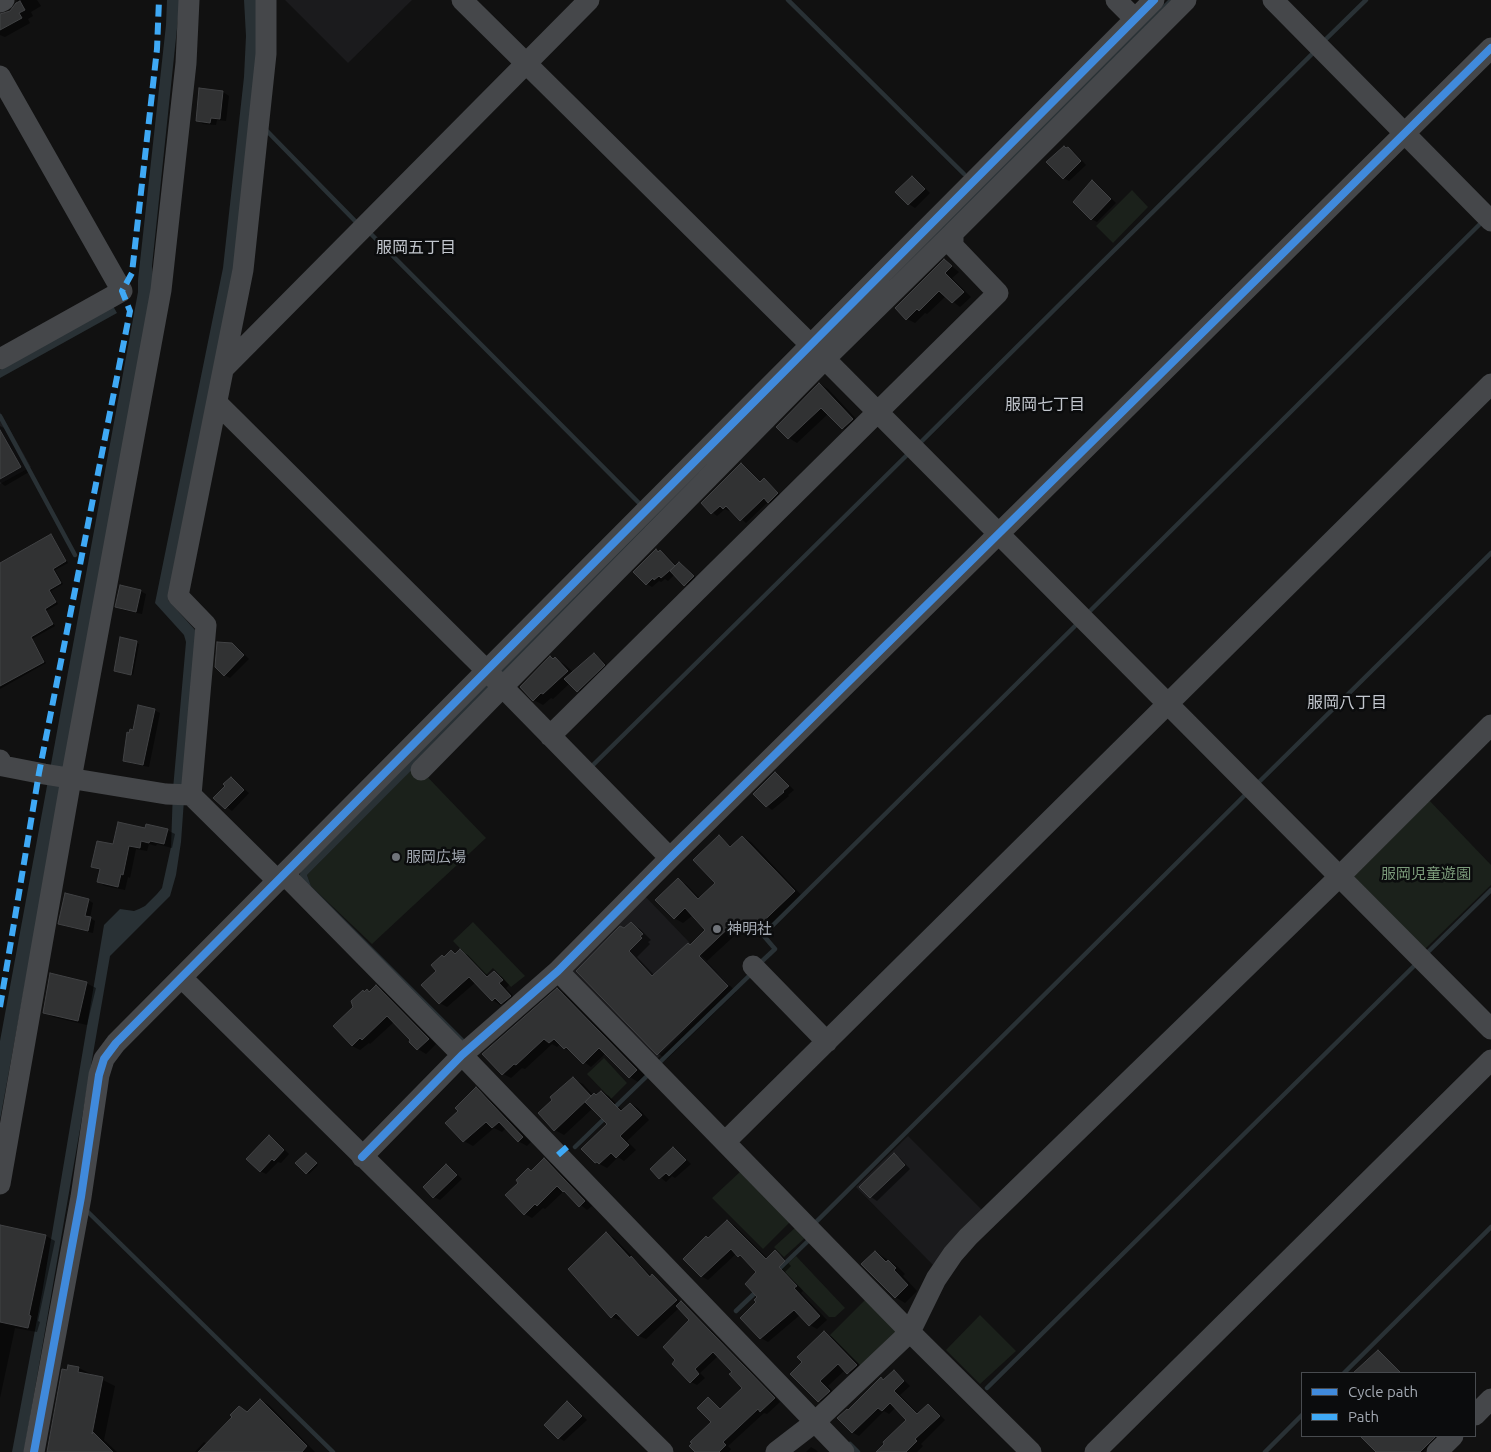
<!DOCTYPE html>
<meta charset="utf-8">
<style>
body{margin:0}
#map{position:relative;width:1491px;height:1452px;overflow:hidden;background:#111;font-family:Ubuntu,sans-serif}
canvas{display:block}
.legend{position:absolute;left:1301px;top:1372px;width:175px;height:65px;box-sizing:border-box;background:#0b0c0d;border:1px solid #484b4f;margin:0;padding:6px 9px;list-style:none;font-size:15px;color:#a3a9b2}
.legend li{display:flex;align-items:center;gap:10px;height:25px}
.legend b{width:25px;border:1px solid #484b4f}
</style>
<div id="map">
<canvas width="1491" height="1452"></canvas>
<ul class="legend">
<li><b style="height:6px;background:#408adc"></b>Cycle path</li>
<li><b style="height:6px;background:#3fa9f5"></b>Path</li>
</ul>
</div>
<script>
const ctx = document.querySelector('canvas').getContext('2d');
ctx.lineJoin = 'round';
function fill(path, color) { ctx.fillStyle = color; ctx.fill(path, 'evenodd'); }
const toPath = rows => new Path2D(rows.map(r => 'M' + r).join(''));
function trace(path, color, width, dash) { ctx.strokeStyle = color; ctx.lineWidth = width; ctx.lineCap = dash ? 'butt' : 'round'; ctx.setLineDash(dash || []); ctx.stroke(path); }
function write(font, color, halo, rows, align = 'center') {
  ctx.font = font + ' Ubuntu,"Noto Sans JP",sans-serif'; ctx.lineWidth = 5; ctx.setLineDash([]); ctx.textBaseline = 'middle'; ctx.strokeStyle = halo; ctx.fillStyle = color; for (const [text, x, y, turn = 0] of rows) {
    ctx.save(); ctx.translate(x, y); ctx.rotate((+turn || 0) * Math.PI / 180); ctx.textAlign = isNaN(turn) ? turn : align; if (halo) ctx.strokeText(text, 0, 0); ctx.fillText(text, 0, 0); ctx.restore();
  }
}
fill(toPath([
 [285,0,412,0,348,63],
 [0,412,31,467,0,484],
 [644,895,730,985,656,1060,572,974,571,967],
 [908,1136,982,1210,933,1265,856,1187]
]), '#1b1b1d');
fill(toPath([
 [1132,190,1148,207,1113,243,1096,226],
 [416,765,486,838,372,944,311,886,307,875],
 [1427,798,1491,865,1491,885,1425,949,1354,878,1354,871],
 [473,922,525,976,511,987,493,968,486,975,453,941],
 [604,1058,627,1083,611,1099,587,1074],
 [741,1171,791,1221,763,1249,712,1198],
 [796,1227,806,1237,784,1257,774,1247],
 [796,1256,845,1308,835,1317,829,1317,782,1269],
 [868,1297,896,1332,863,1368,830,1335],
 [980,1315,1016,1351,980,1384,946,1350]
]), '#1b211b');
fill(toPath([
 [167,0,180,0,152,266,154,284,0,1120,0,1041,138,292,138,280,166,25],
 [244,0,257,0,259,56,235,269,168,600,196,631,181,842,176,875,170,896,110,956,24,1452,12,1452,42,1293,104,925,120,909,134,911,139,909,145,906,157,894,162,888,171,847,173,789,186,642,184,635,155,603,223,268,244,77,246,36],
 [1168,0,1179,0,307,875,311,886,465,1040,462,1043,298,879,301,871],
 [113,306,117,313,0,378,0,370]
]), '#293135');
fill(toPath([
 [17,0,37,0,41,6,31,12,33,16,28,19,30,23,5,37,0,35,0,16,11,12,16,7],
 [223,92,229,96,226,121,217,120,216,125,203,124,197,120],
 [1068,148,1074,152,1086,165,1069,181,1063,178],
 [912,178,918,181,930,193,915,208,909,204,897,192],
 [1093,182,1098,185,1116,203,1097,222,1091,219],
 [945,261,959,272,952,278,971,297,960,307,946,296,927,314,925,313,915,323,907,319],
 [820,384,828,389,861,424,851,433,843,428,829,413,797,443,789,438],
 [0,426,4,428,29,472,5,486,0,482],
 [741,464,746,467,761,482,764,480,769,483,782,496,774,505,768,502,746,523,731,509,729,511,725,509,717,516,702,503],
 [51,536,53,537,68,563,55,570,63,584,51,591,58,604,46,611,55,626,32,639,46,663,0,689,0,564],
 [660,551,666,555,677,566,679,564,684,567,698,579,690,588,675,574,668,581,665,579,661,582,659,581,652,587,647,584],
 [140,591,146,594,142,614,123,610,117,607],
 [121,639,139,644,133,675,115,671],
 [232,644,238,648,249,659,230,678,224,675],
 [594,655,600,658,610,668,583,694,570,683,553,699,551,698,543,705,534,700,555,659,564,664,573,672],
 [154,710,160,713,149,767,130,763,124,760,134,731],
 [775,773,781,777,794,790,788,795,789,796,772,810,767,806],
 [231,778,249,793,232,811,215,798,226,786],
 [146,829,167,830,175,834,172,848,157,844,156,846,149,844,147,851,136,849,130,878,128,877,125,890,105,886,98,882,100,871,93,867,114,846],
 [719,837,732,847,743,837,751,842,803,897,760,938,751,933,745,926,707,961,736,992,667,1059,658,1054,577,971,631,924,640,929,651,940,648,942,650,944,637,957,655,976,691,946,707,930,693,915,683,923,674,918,678,880,687,885,700,899,717,883],
 [88,900,93,903,90,918,95,921,93,933,64,926,60,924],
 [460,951,468,955,489,977,494,973,502,977,509,985,506,988,518,1001,510,1008,502,1003,500,1005,493,1000,476,982,447,1007,440,1003,438,971,445,958,456,955],
 [86,983,96,988,87,1025,53,1017,44,1012],
 [376,987,384,991,436,1044,426,1054,418,1049,411,1042,412,1040,394,1022,370,1044,369,1043,360,1050,352,1046,354,1007,365,993,370,993],
 [557,990,565,994,645,1075,638,1082,630,1077,606,1053,591,1067,560,1044,557,1047,552,1044,525,1069,522,1068,511,1078,503,1074],
 [573,1079,583,1084,594,1096,597,1096,601,1092,609,1096,623,1111,631,1104,638,1108,649,1120,627,1141,636,1150,624,1161,618,1157,607,1168,596,1162,609,1124,593,1108,564,1135,555,1130],
 [476,1089,484,1094,531,1142,527,1146,518,1141,506,1128,502,1132,494,1128,473,1146,464,1141,447,1123,459,1111],
 [270,1137,275,1140,289,1154,281,1163,278,1162,266,1174,260,1171],
 [673,1148,679,1152,691,1164,675,1178,672,1176,666,1182,651,1169],
 [894,1155,900,1158,910,1169,877,1201,871,1197,861,1187],
 [309,1156,318,1165,309,1174,307,1173],
 [544,1160,552,1164,592,1206,587,1210,564,1191,545,1209,543,1208,532,1218,525,1214],
 [446,1166,452,1169,462,1179,440,1200,434,1197],
 [727,1222,735,1226,768,1259,775,1252,782,1256,791,1266,785,1272,803,1291,801,1293,827,1320,817,1329,810,1325,800,1315,768,1342,761,1338,757,1272,737,1253,708,1280,701,1276,709,1239],
 [0,1226,46,1236,55,1241,38,1321,40,1322,37,1332,15,1328,0,1398],
 [607,1234,614,1238,652,1277,659,1280,681,1303,687,1306,780,1402,767,1414,764,1413,728,1446,731,1449,729,1452,696,1452,713,1422,709,1399,721,1409,744,1388,733,1372,718,1356,700,1373,705,1378,697,1385,691,1382,677,1360,691,1320,679,1308,646,1339,639,1336,622,1318,619,1320,612,1317],
 [876,1252,898,1267,905,1274,903,1276,917,1291,905,1303,895,1297],
 [824,1333,832,1337,864,1370,856,1378,845,1370,828,1386,837,1396,827,1405,819,1400,804,1362],
 [79,1368,115,1386,104,1440,117,1452,47,1452],
 [894,1372,900,1376,910,1386,900,1395,918,1414,928,1405,934,1409,945,1420,921,1444,923,1446,917,1452,878,1452,908,1420,896,1407,889,1414,884,1411,859,1436,852,1432,849,1411],
 [260,1400,269,1405,315,1452,195,1452,204,1442,207,1444,248,1413],
 [567,1403,573,1406,587,1420,564,1441,559,1438],
 [1362,1436,1440,1436,1423,1452,1378,1452],
 [811,1447,816,1450,818,1452,806,1452]
]), '#0007');
trace(toPath([
 [788,0,964,174],
 [1324,41,1366,0],
 [266,130,358,224],
 [368,231,639,503],
 [0,416,75,555],
 [922,441,1313,53],
 [1090,611,1483,221],
 [592,766,907,455],
 [1260,781,1491,553],
 [1428,952,1491,890],
 [759,964,775,949,763,935,1075,626],
 [659,1063,752,973],
 [613,1109,646,1077],
 [575,1147,606,1117],
 [88,1212,333,1452],
 [815,1223,1245,795],
 [776,1272,808,1241],
 [736,1311,758,1290],
 [1344,1373,1491,1227],
 [987,1388,1414,966],
 [850,1444,858,1452],
 [1265,1452,1302,1415]
]), '#293135', 4.5);
const building = toPath([
 [20,1,25,10,19,13,22,18,0,30,0,14,10,11,16,3,20,1],
 [199,88,223,91,220,119,211,118,210,123,196,121,199,88],
 [1064,146,1066,148,1068,147,1081,161,1063,179,1046,162,1064,146],
 [912,176,925,189,908,205,895,192,912,176],
 [1092,180,1111,199,1091,220,1073,202,1092,180],
 [944,259,952,266,945,273,964,292,952,303,939,291,919,311,917,309,906,320,895,308,944,259],
 [819,383,853,419,842,429,821,408,788,439,776,427,819,383],
 [0,430,21,467,0,479,0,430],
 [741,463,760,482,764,478,778,493,768,503,764,498,740,521,726,506,723,509,720,506,711,514,701,503,741,463],
 [51,534,66,561,53,569,61,583,49,590,56,602,45,609,53,624,31,637,44,662,0,686,0,563,51,534],
 [656,549,658,552,660,550,675,566,661,578,659,576,654,580,653,578,646,585,633,572,656,549],
 [679,562,694,576,684,586,670,571,679,562],
 [120,585,141,590,136,612,115,607,120,585],
 [120,637,137,641,131,675,114,671,120,637],
 [217,642,232,643,244,655,224,676,215,667,217,642],
 [594,653,605,665,577,692,564,679,594,653],
 [550,656,553,659,555,657,568,671,543,694,541,693,533,701,520,687,550,656],
 [138,705,155,709,143,765,123,761,127,732,129,733,130,729,133,730,138,705],
 [775,772,789,786,783,791,784,792,766,807,753,794,775,772],
 [231,777,244,790,225,809,213,798,225,786,223,784,231,777],
 [118,822,145,828,146,824,168,829,164,844,150,841,149,843,141,841,140,848,129,846,123,875,121,874,118,887,97,882,100,869,91,867,97,841,113,844,118,822],
 [719,835,730,847,742,836,795,891,750,934,737,920,699,956,728,986,657,1055,576,971,620,926,624,928,631,922,643,934,640,936,642,938,629,951,652,976,688,943,690,945,705,930,685,908,674,919,655,900,678,878,698,899,715,883,693,860,719,835],
 [65,893,89,899,85,916,91,917,88,931,58,924,65,893],
 [460,949,487,977,494,971,503,980,499,983,511,996,501,1004,495,998,492,1001,469,977,439,1004,421,985,436,971,431,965,442,955,444,957,451,950,455,954,460,949],
 [50,973,87,982,78,1021,43,1013,50,973],
 [376,985,429,1039,417,1050,409,1042,410,1040,387,1016,362,1040,360,1038,352,1046,333,1026,353,1007,351,1001,363,990,364,992,367,989,369,992,376,985],
 [557,988,637,1070,629,1078,599,1048,583,1064,566,1047,564,1049,554,1039,549,1043,544,1039,516,1065,514,1064,502,1075,482,1054,557,988],
 [573,1077,591,1096,554,1131,538,1113,552,1100,550,1097,573,1077],
 [476,1087,523,1137,518,1142,499,1122,492,1128,486,1122,463,1142,445,1123,458,1111,455,1108,476,1087],
 [601,1091,621,1111,630,1103,642,1115,620,1136,629,1145,616,1158,611,1153,599,1164,597,1162,595,1163,581,1149,607,1124,585,1102,594,1093,596,1095,601,1091],
 [269,1135,284,1150,274,1161,272,1159,260,1172,246,1159,269,1135],
 [673,1147,686,1160,669,1176,666,1173,659,1179,650,1169,673,1147],
 [306,1153,317,1163,306,1174,295,1163,306,1153],
 [894,1153,905,1165,870,1198,859,1187,894,1153],
 [544,1158,585,1201,579,1207,564,1191,563,1192,557,1186,537,1206,535,1204,524,1215,505,1195,518,1183,516,1180,528,1168,531,1171,544,1158],
 [446,1164,457,1175,433,1198,423,1187,446,1164],
 [727,1220,766,1259,775,1250,785,1261,779,1267,797,1286,794,1288,820,1316,809,1326,794,1310,760,1339,740,1318,756,1302,754,1300,757,1297,745,1284,756,1272,740,1255,738,1257,731,1249,701,1277,683,1259,706,1236,708,1238,727,1220],
 [0,1225,46,1235,29,1315,31,1316,28,1328,0,1322,0,1225],
 [606,1232,630,1258,631,1256,650,1277,652,1274,677,1300,638,1336,616,1313,611,1318,568,1269,606,1232],
 [875,1251,886,1262,888,1260,896,1268,894,1270,908,1285,895,1298,861,1264,875,1251],
 [681,1301,775,1398,760,1412,758,1409,723,1442,726,1445,719,1452,695,1452,689,1446,692,1443,690,1442,711,1422,697,1408,708,1397,720,1409,742,1388,729,1374,732,1372,713,1352,695,1369,699,1374,690,1383,672,1364,675,1360,663,1347,689,1320,676,1306,681,1301],
 [824,1331,857,1365,847,1374,838,1364,820,1381,830,1391,818,1402,790,1374,802,1362,797,1357,824,1331],
 [1378,1350,1401,1373,1353,1373,1378,1350],
 [68,1365,79,1367,78,1372,103,1377,92,1434,93,1432,113,1452,47,1452,62,1369,67,1370,68,1365],
 [894,1370,904,1381,894,1391,917,1414,928,1404,940,1416,915,1439,917,1441,906,1452,876,1452,884,1444,883,1442,906,1420,890,1403,882,1411,878,1408,852,1433,837,1418,847,1409,848,1410,881,1377,883,1380,894,1370],
 [260,1399,307,1446,302,1452,198,1452,232,1417,230,1415,239,1406,247,1412,260,1399],
 [567,1401,582,1416,558,1439,544,1425,567,1401],
 [1360,1436,1436,1436,1420,1452,1376,1452,1360,1436]
]);
fill(building, '#313233');
trace(building, '#414244', 1);
trace(toPath([
 [266,0,266,54,243,270,178,596,206,625,191,795,278,881],
 [462,0,824,358,1491,1029],
 [1116,0,1135,19],
 [1273,0,1491,221],
 [0,2,4,0],
 [0,76,122,291,0,359],
 [225,367,589,0],
 [217,403,487,671,670,858],
 [550,736,998,293,953,246,953,233,1186,0],
 [0,760,3,766,44,774,166,794,191,795],
 [421,770,825,359,953,233],
 [284,874,462,1055,844,1452],
 [753,966,827,1042],
 [558,971,910,1332,1031,1452],
 [182,978,663,1452],
 [725,1142,1491,384],
 [362,1157,462,1055,558,971,670,858,1491,48],
 [0,1184,71,779,161,290,186,63,189,0],
 [1475,1415,1491,1399],
 [34,1452,81,1197,99,1075,104,1059,116,1043,1154,0],
 [776,1452,815,1422,910,1332,936,1279,953,1254,968,1237,1339,877,1491,725],
 [1095,1452,1491,1060],
 [1437,1452,1453,1436]
]), '#45474a', 21);
trace(toPath([
 [0,1007,39,773,130,311,122,291,132,273,157,49,159,0],
 [558,1155,567,1147]
]), '#3fa9f5', 6, [12, 6]);
trace(toPath([
 [362,1157,462,1055,558,971,670,858,1491,48],
 [34,1452,81,1197,99,1075,104,1059,116,1043,1154,0]
]), '#408adc', 8);
for (const [x, y, r, color] of [
 [396,857,5,"#70747a"],
 [717,929,5,"#70747a"]
]) { const dot = new Path2D(); dot.arc(x, y, r, 0, 2 * Math.PI); ctx.fillStyle = color; ctx.fill(dot); trace(dot, '#0b0c0d', 2); }
write('15px', '#a3a9b2', '#0b0c0d', [
 ["服岡広場",406,857],
 ["神明社",727,929]
], 'left');
write('15px', '#7c9c7b', '#0b0c0d', [
 ["服岡児童遊園",1426,874]
]);
write('16px', '#c3c7ce', '#0b0c0d', [
 ["服岡五丁目",416,248],
 ["服岡七丁目",1045,405],
 ["服岡八丁目",1347,703]
]);
</script>
